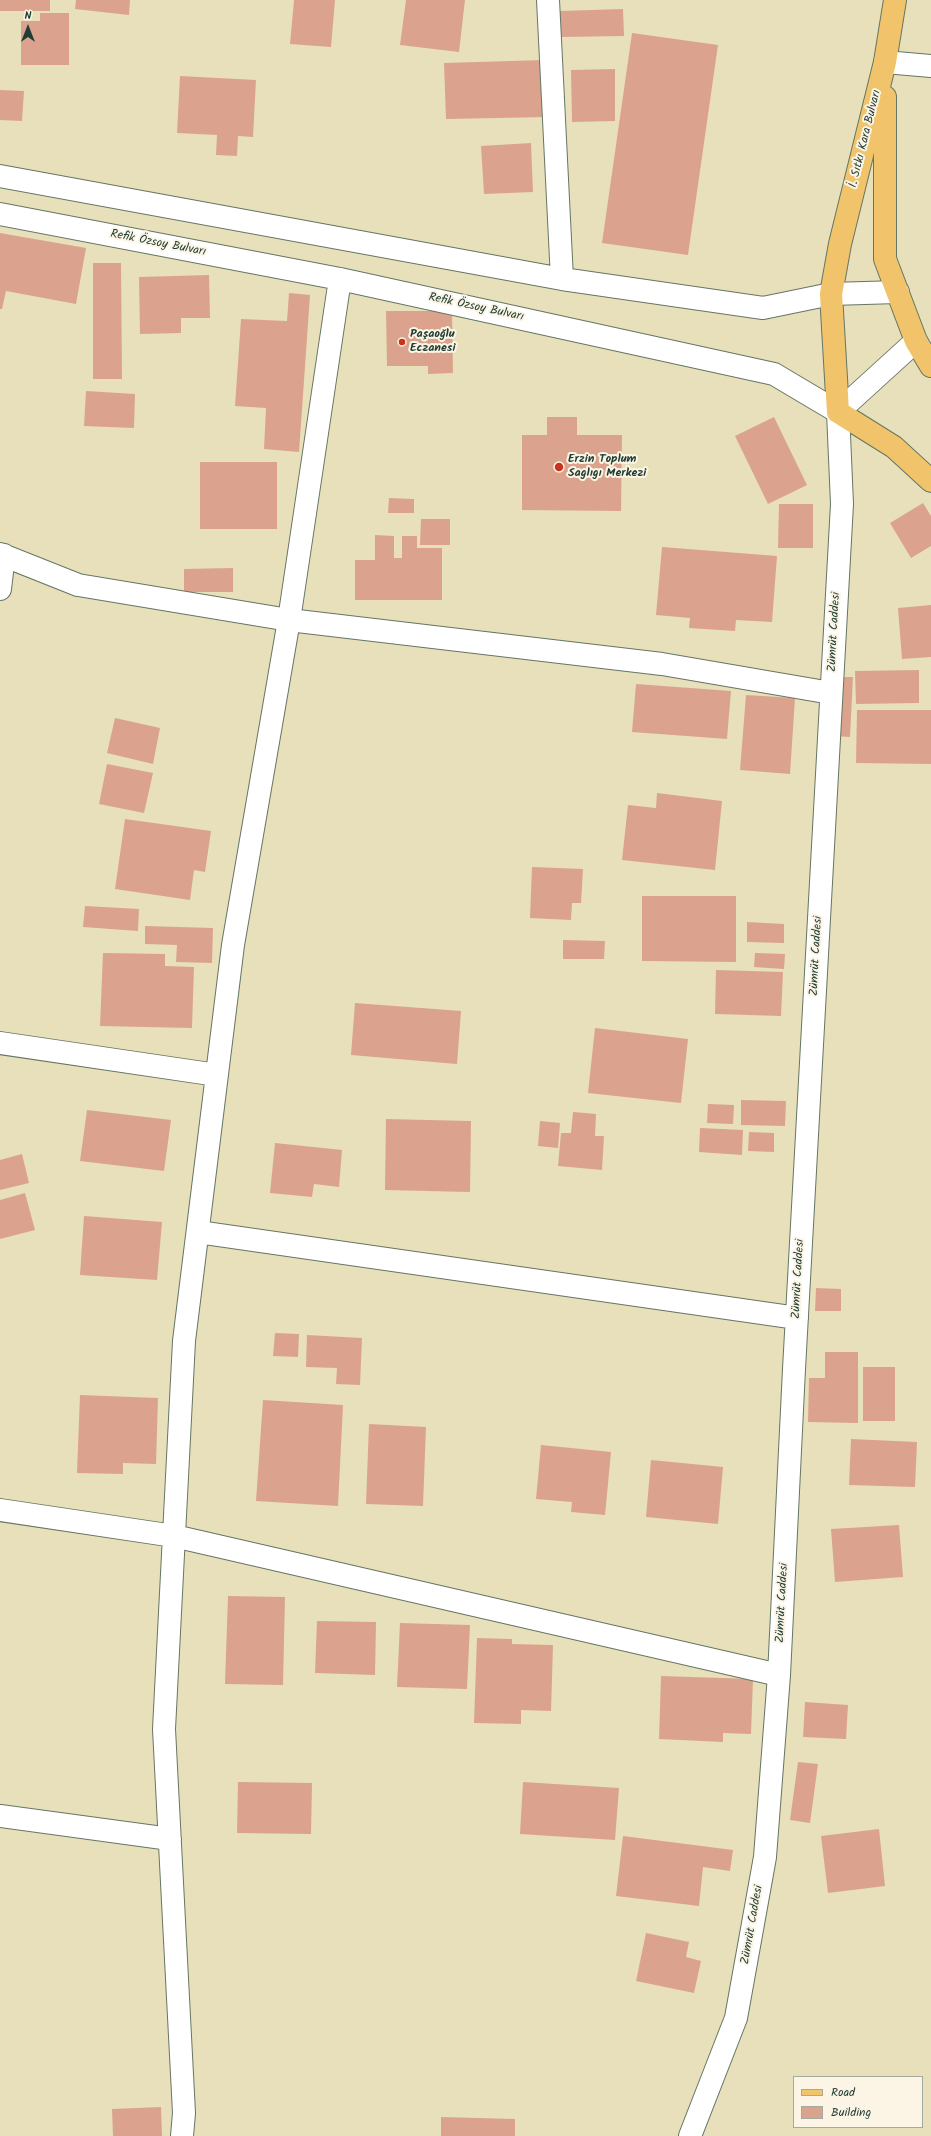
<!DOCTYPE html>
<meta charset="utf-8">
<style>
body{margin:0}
#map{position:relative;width:931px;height:2136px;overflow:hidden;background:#e7e0bb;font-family:Kalam,sans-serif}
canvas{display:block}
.legend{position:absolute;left:793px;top:2076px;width:130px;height:52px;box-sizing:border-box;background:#fcf5e5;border:1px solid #a4ab9e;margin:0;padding:5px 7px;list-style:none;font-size:12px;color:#1f3d34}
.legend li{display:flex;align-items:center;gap:8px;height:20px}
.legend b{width:20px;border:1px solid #a4ab9e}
.north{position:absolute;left:8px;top:8px;width:40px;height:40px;-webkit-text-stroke:3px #fcf5e5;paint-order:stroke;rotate:0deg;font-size:11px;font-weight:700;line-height:16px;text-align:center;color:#1f3d34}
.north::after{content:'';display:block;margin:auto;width:14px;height:18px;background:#1f3d34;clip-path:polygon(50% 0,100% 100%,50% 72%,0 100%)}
</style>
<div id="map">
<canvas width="931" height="2136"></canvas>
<ul class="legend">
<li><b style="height:5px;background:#f1c36a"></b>Road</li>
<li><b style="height:11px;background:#dba38d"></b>Building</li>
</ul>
<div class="north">N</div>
</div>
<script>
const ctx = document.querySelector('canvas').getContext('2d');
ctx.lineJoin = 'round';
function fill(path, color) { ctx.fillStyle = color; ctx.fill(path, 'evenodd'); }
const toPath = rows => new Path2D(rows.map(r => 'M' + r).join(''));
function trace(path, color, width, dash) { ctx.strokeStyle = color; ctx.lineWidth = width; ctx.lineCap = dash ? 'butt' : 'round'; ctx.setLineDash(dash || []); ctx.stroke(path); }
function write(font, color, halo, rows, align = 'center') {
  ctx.font = font + ' Kalam,sans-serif'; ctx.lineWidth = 4; ctx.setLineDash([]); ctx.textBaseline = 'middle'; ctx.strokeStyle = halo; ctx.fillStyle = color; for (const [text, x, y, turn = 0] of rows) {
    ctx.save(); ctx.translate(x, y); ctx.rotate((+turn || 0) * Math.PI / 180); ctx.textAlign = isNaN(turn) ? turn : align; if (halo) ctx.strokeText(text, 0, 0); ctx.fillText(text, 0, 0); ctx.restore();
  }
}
fill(toPath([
 [0,0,50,0,50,11,0,11],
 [76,0,130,0,129,15,75,9],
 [294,0,335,0,331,47,290,44],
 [406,0,465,0,459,52,400,45],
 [623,9,624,36,561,37,560,11],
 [40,13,69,13,69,65,21,65,21,21,40,21],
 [632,33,718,45,688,255,602,243],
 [545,60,547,117,446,119,444,63],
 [615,69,615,121,572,122,571,70],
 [180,76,256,80,253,137,238,136,237,156,216,155,217,135,177,133],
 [0,90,24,91,22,121,0,120],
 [531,143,533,192,484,194,481,146],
 [0,233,86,248,76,304,6,291,2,309,0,309],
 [93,263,121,263,122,379,93,379],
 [209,275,210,318,181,318,181,333,140,334,139,277],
 [289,293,310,295,299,452,264,449,266,408,235,406,241,319,287,321],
 [386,311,452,311,453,373,428,374,428,366,387,366],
 [86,391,135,394,134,428,84,426],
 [547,417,577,417,577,435,622,435,621,511,522,510,522,435,547,435],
 [774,417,807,485,768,504,735,436],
 [200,462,277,462,277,529,200,529],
 [389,498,414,499,414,513,388,513],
 [923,503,931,516,931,546,911,558,890,523],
 [779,504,813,504,813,548,778,548],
 [421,519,450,519,450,545,420,545],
 [375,535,394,536,394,558,402,558,402,536,417,536,417,548,442,548,442,600,355,600,355,560,375,560],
 [662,547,777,556,772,622,736,620,735,631,689,628,690,618,656,615],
 [233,568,233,592,184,592,184,569],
 [931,605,931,657,902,659,898,608],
 [919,670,919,703,856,704,855,671],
 [838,677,853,677,850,737,834,736],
 [636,684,731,691,727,739,632,732],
 [746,695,795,698,790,774,740,770],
 [857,710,931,710,931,764,856,763],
 [115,718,160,728,153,764,107,753],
 [107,764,153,773,144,813,99,804],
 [657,793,722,801,715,870,622,860,628,805,656,808],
 [125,819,211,831,205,872,194,870,190,900,115,889],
 [532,867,583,869,581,903,572,903,571,920,530,918],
 [642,896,736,896,736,962,642,961],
 [85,906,139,909,138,931,83,927],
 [747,922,784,924,784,943,747,942],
 [145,926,213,928,212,963,176,962,177,945,145,944],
 [563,940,605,941,604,959,563,959],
 [103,953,165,954,165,966,194,967,192,1028,100,1026],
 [755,953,785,954,784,969,754,967],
 [716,970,783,972,781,1016,715,1014],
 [355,1003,461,1011,457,1064,351,1055],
 [595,1028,688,1039,681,1103,588,1093],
 [741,1100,786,1101,785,1126,741,1125],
 [708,1104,734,1105,733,1124,707,1123],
 [87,1110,171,1120,164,1171,80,1161],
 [573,1112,596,1114,595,1136,604,1136,602,1170,558,1166,561,1133,571,1133],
 [386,1119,471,1121,470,1192,385,1190],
 [540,1121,560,1123,558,1148,538,1146],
 [700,1128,743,1130,742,1155,699,1152],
 [749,1132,774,1133,774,1152,748,1151],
 [275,1143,342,1150,339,1187,314,1184,312,1197,270,1193],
 [22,1154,29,1183,0,1190,0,1160],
 [25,1193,35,1230,0,1239,0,1200],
 [84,1216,162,1222,157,1280,80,1275],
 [816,1288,841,1289,841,1311,815,1311],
 [275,1333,299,1334,298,1357,273,1356],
 [307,1335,362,1338,360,1385,336,1384,337,1368,306,1367],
 [825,1352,858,1352,858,1423,808,1422,809,1378,825,1378],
 [863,1367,895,1367,895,1421,863,1421],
 [80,1395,158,1398,156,1464,123,1463,123,1474,77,1473],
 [263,1400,343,1405,338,1506,256,1501],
 [369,1424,426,1427,423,1506,366,1504],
 [851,1439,917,1442,915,1487,849,1485],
 [541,1445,611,1452,605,1515,571,1512,572,1502,536,1499],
 [651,1460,723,1467,718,1524,646,1517],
 [899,1525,903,1577,835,1582,831,1529],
 [228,1596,285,1597,283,1685,225,1684],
 [317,1621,376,1622,375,1675,315,1673],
 [400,1623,470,1625,467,1689,397,1687],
 [477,1638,512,1639,512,1644,553,1645,551,1711,521,1710,521,1724,474,1723],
 [661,1676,753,1679,751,1734,723,1733,723,1742,659,1739],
 [805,1702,848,1705,846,1739,803,1737],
 [798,1762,818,1764,810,1823,790,1820],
 [238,1782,312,1783,311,1834,237,1833],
 [523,1782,619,1788,615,1840,520,1834],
 [879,1829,885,1886,828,1893,821,1836],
 [623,1836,733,1850,730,1871,703,1867,699,1906,616,1896],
 [646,1933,689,1942,686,1957,701,1961,694,1993,636,1981],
 [161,2107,162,2136,113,2136,112,2109],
 [441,2117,515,2119,515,2136,441,2136]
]), '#dba38d');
const minor = toPath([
 [548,0,562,279],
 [885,62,931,66],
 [0,176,562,279,763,308,831,294,898,292],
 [0,214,340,279,774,374,838,412,916,341],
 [0,554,78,585,289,620,662,664,831,693],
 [0,589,4,555],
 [0,1043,217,1075],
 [198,1232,797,1318],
 [0,1510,174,1536,779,1675],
 [0,1816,170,1839],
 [182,2136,184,2113,164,1729,184,1341,233,945,289,620,340,279],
 [690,2136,736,2018,765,1857,779,1675,794,1369,842,504,838,412]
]);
const major = toPath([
 [895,0,885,62,840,244,831,294,838,412,894,447,931,481],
 [885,97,885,259,916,341,931,366]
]);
trace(minor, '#657663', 24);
trace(major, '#657663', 24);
trace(minor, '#fff', 22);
trace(major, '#f1c36a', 22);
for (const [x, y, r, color] of [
 [402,342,4,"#c8321e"],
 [559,467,5,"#c8321e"]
]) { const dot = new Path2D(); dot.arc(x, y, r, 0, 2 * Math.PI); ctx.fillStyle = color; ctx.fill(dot); trace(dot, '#fcf5e5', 1.5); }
write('12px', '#1f3d34', '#fcf5e5', [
 ["İ. Sıtkı Kara Bulvarı",866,139,-76],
 ["Refik Özsoy Bulvarı",158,244,11],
 ["Refik Özsoy Bulvarı",476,308,12],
 ["Zümrüt Caddesi",835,632,-87],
 ["Zümrüt Caddesi",817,956,-87],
 ["Zümrüt Caddesi",799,1279,-87],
 ["Zümrüt Caddesi",783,1603,-87],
 ["Zümrüt Caddesi",753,1925,-80]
]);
write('bold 12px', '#1f3d34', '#fcf5e5', [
 ["Paşaoğlu",410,335],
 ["Eczanesi",410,349],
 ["Erzin Toplum",568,460],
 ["Saglıgı Merkezi",568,474]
], 'left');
</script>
